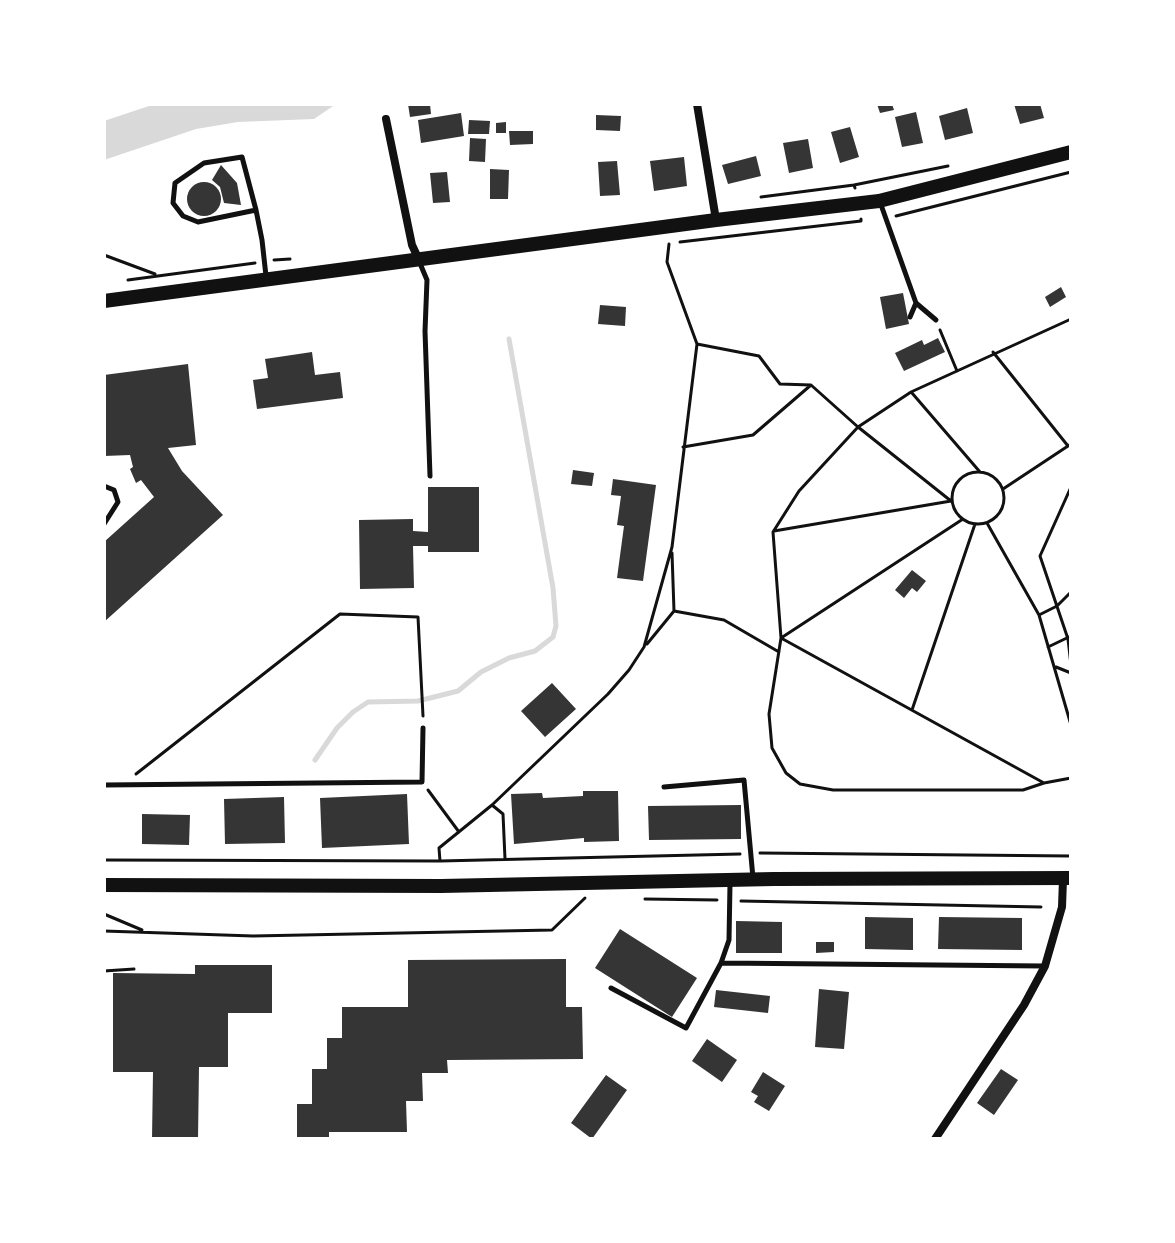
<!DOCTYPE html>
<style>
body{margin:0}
#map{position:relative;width:1175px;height:1243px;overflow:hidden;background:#fff;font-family:"Exo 2",sans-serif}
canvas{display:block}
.frame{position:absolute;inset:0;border:106px solid #fff;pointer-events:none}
</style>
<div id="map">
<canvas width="1175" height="1243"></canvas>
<div class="frame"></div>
</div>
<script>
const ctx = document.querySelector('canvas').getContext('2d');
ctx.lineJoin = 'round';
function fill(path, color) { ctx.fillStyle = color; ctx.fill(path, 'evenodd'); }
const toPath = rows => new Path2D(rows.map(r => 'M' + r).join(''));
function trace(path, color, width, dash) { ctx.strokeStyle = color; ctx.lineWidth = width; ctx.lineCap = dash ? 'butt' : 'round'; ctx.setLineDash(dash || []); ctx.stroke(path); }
fill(toPath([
 [155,104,336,104,314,119,238,122,196,129,104,160,104,121]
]), '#d9d9d9');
trace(toPath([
 [315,760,337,728,353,712,368,702,418,701,458,691,481,672,509,658,535,651,553,637,556,626,553,588,509,339]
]), '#d9d9d9', 5);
fill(toPath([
 [408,104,430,104,431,114,410,117],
 [877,104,892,104,894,110,880,113],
 [1014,104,1040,104,1044,118,1020,124],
 [967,108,973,133,945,140,939,116],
 [916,112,923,143,902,147,895,117],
 [461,113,464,136,421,143,418,120],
 [596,115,621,116,620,131,596,130],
 [469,120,490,121,489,134,468,134],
 [506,122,506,133,496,133,496,123],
 [850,127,859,157,840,163,831,132],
 [509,131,533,131,533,144,510,145],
 [470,138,486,139,485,162,469,161],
 [808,139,813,168,789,173,783,143],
 [756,156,761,176,728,184,722,165],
 [684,157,687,186,654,191,650,161],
 [617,161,620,195,600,196,598,162],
 [221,165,237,183,241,205,224,203,220,187,212,180],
 [490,169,509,170,508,199,490,199],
 [447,172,450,202,433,203,430,173],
 '187 199a17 17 0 1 1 34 0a17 17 0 1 1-34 0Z',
 [1061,287,1066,297,1050,307,1045,297],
 [903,293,909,324,886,329,880,297],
 [600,305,626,307,625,326,598,324],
 [938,338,945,352,904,371,895,353,922,340,924,345],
 [312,352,315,375,340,372,343,398,257,409,253,380,268,378,265,359],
 [188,364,196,445,168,448,182,471,223,515,104,622,104,542,154,497,141,480,136,483,130,469,133,467,130,455,104,456,104,375],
 [573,470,594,473,592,486,571,484],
 [613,479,656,485,643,581,617,578,624,526,617,525,621,496,611,495],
 [428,487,479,487,479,552,428,552,428,546,413,546,414,588,360,589,359,520,413,519,413,531,428,532],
 [912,570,926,581,917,592,912,588,904,598,895,590],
 [552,683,576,709,545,737,521,711],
 [583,791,618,791,619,841,584,842,584,838,514,844,511,794,542,793,543,798,583,796],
 [407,794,409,844,322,848,320,798],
 [284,797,285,843,225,844,224,799],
 [741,805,741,839,649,840,648,806],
 [142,814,190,815,189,845,142,844],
 [865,917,913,918,913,950,865,949],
 [939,917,1022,918,1022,950,938,949],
 [736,921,782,922,782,953,736,953],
 [620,929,697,978,672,1017,595,968],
 [816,942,834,942,834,952,816,953],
 [566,959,566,1007,582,1007,583,1059,447,1060,448,1073,422,1073,423,1101,406,1101,407,1132,329,1132,329,1139,297,1139,297,1104,312,1104,312,1069,327,1069,327,1038,342,1038,342,1007,408,1007,408,960],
 [195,965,272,965,272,1013,228,1013,228,1067,199,1067,198,1139,152,1139,153,1072,113,1072,113,973,195,974],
 [819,989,849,992,844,1049,815,1047],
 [716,990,770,996,768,1013,714,1007],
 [707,1039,737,1060,722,1082,692,1061],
 [1001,1069,1018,1080,994,1115,977,1103],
 [763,1072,785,1086,769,1111,754,1102,758,1096,751,1092],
 [606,1075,627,1090,592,1139,571,1123]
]), '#353535');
trace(toPath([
 [854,185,948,166],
 [761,197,854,185,855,188],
 [896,216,1071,172],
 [680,242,861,221,861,219],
 [104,255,155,274],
 [274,260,290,259],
 [128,280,255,263],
 [1071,319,911,392,858,427,799,491,773,532,781,638,1044,783,1071,778],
 [940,330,957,371],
 [697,344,759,356,780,384,811,385,858,427,951,501],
 [993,352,1068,446],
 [912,393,980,472],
 [683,447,753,435,811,385],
 '952 498a26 26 0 1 1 52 0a26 26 0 1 1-52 0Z',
 [1071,487,1040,556,1068,639,1071,665],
 [1003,489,1071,444],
 [963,519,781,638,769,714,772,748,786,773,800,784,833,790,1023,790,1044,783],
 [987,523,1039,615],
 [774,531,951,501],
 [1071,592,1057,606,1039,615,1071,725],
 [674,611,724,620,779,652],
 [647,644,674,611,672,553],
 [1048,647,1071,636],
 [1056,667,1071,673],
 [912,710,975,524],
 [136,774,340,614,418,617,423,716],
 [428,790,459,832],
 [492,805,503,814,505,859],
 [760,853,1071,856],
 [104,860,440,861,740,854],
 [440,861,439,848,492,805,608,694,629,670,644,647,672,547,697,344,667,262,669,244],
 [645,899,717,900],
 [741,901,1041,907],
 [104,914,142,930],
 [104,931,253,936,552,930,585,898],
 [104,971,134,969]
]), '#111', 3);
trace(toPath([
 [880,202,916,303,910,317],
 [256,210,198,222,183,216,173,203,175,183,204,163,242,157,256,210,262,240,266,276],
 [419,261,427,280,425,331,430,476],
 [916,303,936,320],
 [104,486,114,490,118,502,104,524],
 [104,785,422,782,423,728],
 [664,787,744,780,753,878],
 [721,963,1044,966],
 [611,988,686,1028,721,963,729,940,730,884]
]), '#111', 5);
trace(toPath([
 [697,104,716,220],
 [386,119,412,245,419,260],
 [935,1139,1024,1005,1045,966,1062,907,1063,879]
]), '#111', 8);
trace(toPath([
 [104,301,716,220,879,201,1071,152],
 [104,885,441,886,774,879,1071,878]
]), '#111', 14);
</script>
